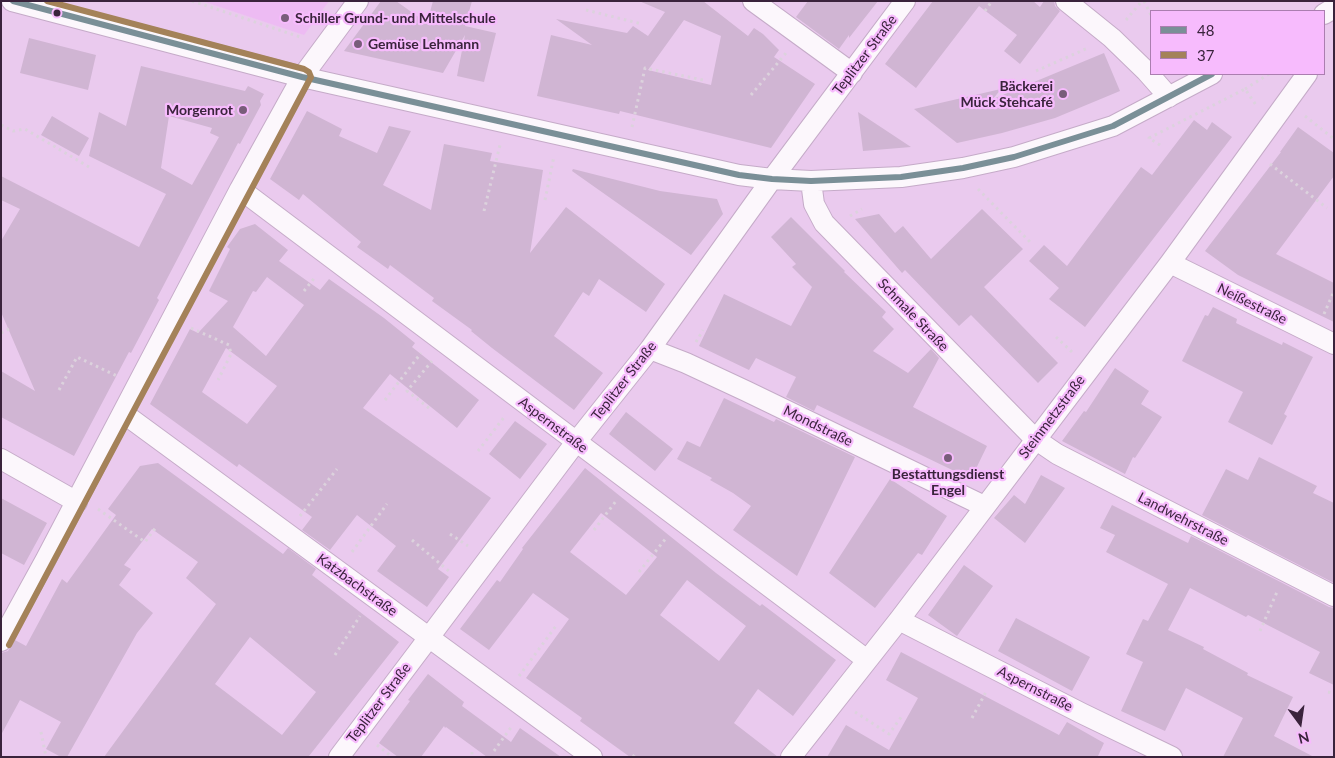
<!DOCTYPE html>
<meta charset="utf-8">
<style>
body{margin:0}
#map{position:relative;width:1335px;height:758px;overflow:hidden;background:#eacaee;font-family:Lato,sans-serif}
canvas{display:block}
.frame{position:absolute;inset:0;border:2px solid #3a233c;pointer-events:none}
.legend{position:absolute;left:1150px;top:10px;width:175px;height:65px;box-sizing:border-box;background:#f7bbfd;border:1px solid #ab7eb0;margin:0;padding:6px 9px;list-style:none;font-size:15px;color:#3a233c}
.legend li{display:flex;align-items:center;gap:10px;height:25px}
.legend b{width:25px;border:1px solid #ab7eb0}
.north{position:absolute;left:1275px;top:698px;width:50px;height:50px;-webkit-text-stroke:4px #f7bbfd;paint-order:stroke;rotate:166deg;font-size:14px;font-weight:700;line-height:20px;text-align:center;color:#3a233c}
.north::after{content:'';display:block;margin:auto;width:18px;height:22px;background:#3a233c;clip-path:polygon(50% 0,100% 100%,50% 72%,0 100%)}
</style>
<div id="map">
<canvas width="1335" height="758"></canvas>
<div class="frame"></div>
<ul class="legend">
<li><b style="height:6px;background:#7a8f97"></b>48</li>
<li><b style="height:6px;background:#a48259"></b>37</li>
</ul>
<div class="north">N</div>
</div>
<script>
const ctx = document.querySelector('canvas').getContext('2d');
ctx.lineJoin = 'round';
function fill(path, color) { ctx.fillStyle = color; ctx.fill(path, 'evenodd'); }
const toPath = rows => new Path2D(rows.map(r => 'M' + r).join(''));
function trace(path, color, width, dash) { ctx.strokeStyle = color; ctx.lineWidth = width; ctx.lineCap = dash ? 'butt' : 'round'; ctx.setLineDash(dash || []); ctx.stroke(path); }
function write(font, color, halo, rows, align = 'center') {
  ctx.font = font + ' Lato,sans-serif'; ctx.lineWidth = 4.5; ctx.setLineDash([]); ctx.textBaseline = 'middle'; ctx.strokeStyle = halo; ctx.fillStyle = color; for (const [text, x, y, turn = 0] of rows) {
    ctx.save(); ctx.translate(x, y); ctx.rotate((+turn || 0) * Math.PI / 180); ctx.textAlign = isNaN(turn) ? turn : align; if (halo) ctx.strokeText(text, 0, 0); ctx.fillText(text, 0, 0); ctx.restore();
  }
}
fill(toPath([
 [202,1,329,1,304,35]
]), '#edbbf3');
fill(toPath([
 [381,1,396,1,427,23,433,1,472,1,465,26,496,33,484,82,457,76,465,35,443,73,344,51],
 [639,1,703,1,748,36,754,28,763,34,779,50,774,57,815,84,771,148,620,111,619,114,537,96,551,35,592,45,556,19,627,33,633,26,648,36,665,12],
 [684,20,721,36,711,85,648,70],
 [808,1,878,1,849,38,849,35,839,49,796,17],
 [933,1,1033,1,1040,7,1044,1,1054,1,1055,6,1060,11,1020,64,1004,51,1017,35,979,6,916,88,885,64],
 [29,38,96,55,88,90,20,73],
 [1104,53,1120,91,1055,118,1002,133,957,143,914,109,1001,89,993,99],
 [141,66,245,91,248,86,264,94,260,101,261,105,240,144,238,143,157,298,159,300,131,353,129,352,74,456,1,417,1,371,35,391,1,312,1,241,20,209,1,200,1,176,139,247,166,194,89,156,99,112,126,126],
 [169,116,212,128,210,133,219,137,192,185,161,168],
 [307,111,342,129,339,136,377,153,389,126,411,131,383,185,431,210,444,144,492,153,490,161,543,170,530,253,566,207,665,284,646,312,599,279,589,296,583,292,554,336,603,373,574,410,492,348,471,331,472,330,432,301,434,298,390,265,388,269,357,247,361,242,303,194,299,200,270,179],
 [858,112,911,147,863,151],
 [52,116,89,138,79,156,41,135],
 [1194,120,1207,130,1212,122,1232,137,1085,327,1049,299,1059,288,1029,261,1044,245,1067,266,1141,167,1152,175],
 [1298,127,1334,153,1334,176,1276,254,1334,283,1334,322,1238,275,1205,251,1281,152,1280,152],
 [573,169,660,191,717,199,723,214,691,255,572,171],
 [982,209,1023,249,984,287,1058,363,1038,383,971,315,959,326,905,270,902,273,855,219,879,214,895,233,903,226,931,259],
 [791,217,845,271,844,272,886,312,882,317,894,329,873,351,908,373,931,349,939,358,913,407,987,446,971,479,817,405,814,411,786,397,796,377,756,358,749,370,699,346,724,294,791,326,812,287,792,267,796,264,771,237],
 [255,224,288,250,279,261,320,290,329,279,384,318,415,343,412,347,479,400,457,428,390,374,363,408,491,498,438,569,449,577,427,607,377,571,396,546,357,515,330,550,302,530,312,517,239,464,237,467,150,404,190,329,198,333,228,301,209,291,230,249,227,247,240,229],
 [267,277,304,305,266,356,233,327,253,291,256,292],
 [226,348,277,386,247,424,202,392],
 [1213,307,1237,319,1236,323,1282,345,1283,342,1313,357,1284,414,1287,416,1272,445,1228,422,1243,392,1182,361,1205,315,1208,316],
 [1115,368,1149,391,1141,404,1162,417,1135,458,1133,457,1125,474,1062,441,1084,411,1086,412],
 [724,398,774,422,776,419,855,457,797,576,733,530,751,506,733,493,710,480,712,478,677,459,687,441,700,447],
 [626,412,673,449,655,471,609,434],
 [515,421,547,444,520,479,489,454],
 [1259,457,1317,486,1313,493,1334,503,1334,583,1202,515,1226,469,1248,480],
 [158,463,283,554,288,548,316,569,312,575,399,642,309,756,311,757,104,757,216,604,186,578,198,562,152,529,124,565,131,569,119,585,153,613,137,633,67,757,61,757,46,749,61,722,20,700,1,735,1,653,8,651,15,640,26,646,62,579,67,583,116,515,108,509,140,466],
 [250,637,316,692,282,735,215,684],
 [585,468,716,573,760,606,762,604,836,660,793,716,758,689,734,723,778,757,630,757,580,721,582,718,526,678,569,619,533,593,489,650,460,629,497,580,500,582,523,549,522,548],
 [601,513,657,557,626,595,570,552],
 [687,580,746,626,719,661,660,615],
 [1041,475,1065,488,1025,543,994,518,1014,495,1025,504],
 [890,479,947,516,922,555,918,553,875,608,829,573],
 [1,498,47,523,24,565,1,553],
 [1112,505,1188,543,1191,536,1329,607,1334,608,1334,685,1309,673,1320,652,1248,615,1246,617,1190,588,1168,630,1204,647,1203,649,1248,673,1247,675,1293,697,1274,736,1314,757,1223,757,1243,718,1186,688,1165,731,1121,711,1143,662,1126,654,1143,619,1148,621,1168,584,1106,552,1115,535,1100,528],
 [964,565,993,586,957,636,928,615],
 [1016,618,1090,657,1072,691,998,651],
 [901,652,1059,735,1067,722,1104,743,1098,756,1099,757,827,757,846,725,889,750,918,698,886,680],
 [428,674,464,702,462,706,511,742,520,728,561,757,487,757,446,727,445,728,444,726,421,757,398,757,379,743,410,701,408,700]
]), '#d0b5d3');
const street = toPath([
 [12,1,302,77,739,175,772,179,811,181,901,177,963,168,1014,157,1113,126,1212,74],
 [753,1,852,73],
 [1066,1,1112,38,1146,71,1169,97],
 [1324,14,1334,8],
 [811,181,814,204,824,223,1035,439,1057,454,1334,596],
 [240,189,867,660],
 [1170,263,1334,344],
 [650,349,686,363,746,391,984,506],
 [123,413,592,757],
 [1,459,77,502],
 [899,620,1081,713,1172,757],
 [1,641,46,559,240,189,302,77,358,1],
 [339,757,576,442,650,349,772,179,905,1],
 [791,757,899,620,1170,263,1307,74]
]);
trace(street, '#c5abc8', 22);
trace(toPath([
 [192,1,303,38],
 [1144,1,1151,15],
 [586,10,642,24],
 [985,11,992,1],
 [1126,20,1142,1],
 [1036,71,1088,48],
 [1245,89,1269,74],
 [751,95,786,53],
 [1305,116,1334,139],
 [1,125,13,131,25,129,89,167],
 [632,127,645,68,703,80],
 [1160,145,1149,138,1245,89,1256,105],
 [1270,164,1327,208],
 [978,189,1030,242],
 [545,200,554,156],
 [484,211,500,145],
 [850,216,862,209],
 [304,291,316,276],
 [1324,314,1334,291],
 [191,328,229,345,231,354,218,380],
 [1,333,9,329],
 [1056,337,1072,352],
 [696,342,703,330],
 [59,390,77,357,117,376],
 [385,400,421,353],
 [429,408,407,391,432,361],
 [478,451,505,416],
 [98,509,145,542,157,526],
 [300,516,337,469],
 [594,530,616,501],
 [450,534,468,546],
 [412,540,450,572],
 [352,552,387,504],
 [639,572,667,537],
 [1260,631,1277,592],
 [335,655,360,616],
 [519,676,556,626],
 [1328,692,1334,693],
 [855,712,889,734,902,716],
 [972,718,987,690],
 [41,732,46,757],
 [377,745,392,757],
 [494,751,512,726],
 [472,752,472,757],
 [633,757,636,753]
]), '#dcd2dd', 3, [2.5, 4]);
trace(street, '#fcf7fc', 20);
trace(toPath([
 [13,1,302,77,739,175,772,179,811,181,901,177,963,168,1014,157,1113,126,1212,74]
]), '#7a8f97', 6);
trace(toPath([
 [9,645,311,77,309,72,304,69,47,1]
]), '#a48259', 6);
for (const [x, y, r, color] of [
 [57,13,4.5,"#3a233c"],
 [285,18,5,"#785d7a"],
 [358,44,5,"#785d7a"],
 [1063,94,5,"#785d7a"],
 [243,110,5,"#785d7a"],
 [948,458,5,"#785d7a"]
]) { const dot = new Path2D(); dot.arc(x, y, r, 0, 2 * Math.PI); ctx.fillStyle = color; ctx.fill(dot); trace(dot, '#f7bbfd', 2); }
write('bold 14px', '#3a233c', '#f7bbfd', [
 ["Schiller Grund- und Mittelschule",295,18],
 ["Gemüse Lehmann",368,44],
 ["Bäckerei",1053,86,"right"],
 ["Mück Stehcafé",1053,102,"right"],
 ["Morgenrot",233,110,"right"],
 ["Bestattungsdienst",948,474,"center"],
 ["Engel",948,490,"center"]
], 'left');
write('14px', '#3a233c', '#f7bbfd', [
 ["Teplitzer Straße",865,55,-53],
 ["Neißestraße",1252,304,26],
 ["Schmale Straße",913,315,46],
 ["Teplitzer Straße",624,381,-52],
 ["Steinmetzstraße",1052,417,-53],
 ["Aspernstraße",553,425,37],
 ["Mondstraße",818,426,26],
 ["Landwehrstraße",1183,519,27],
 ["Katzbachstraße",357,585,36],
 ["Aspernstraße",1035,689,27],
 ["Teplitzer Straße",379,703,-53]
]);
</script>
